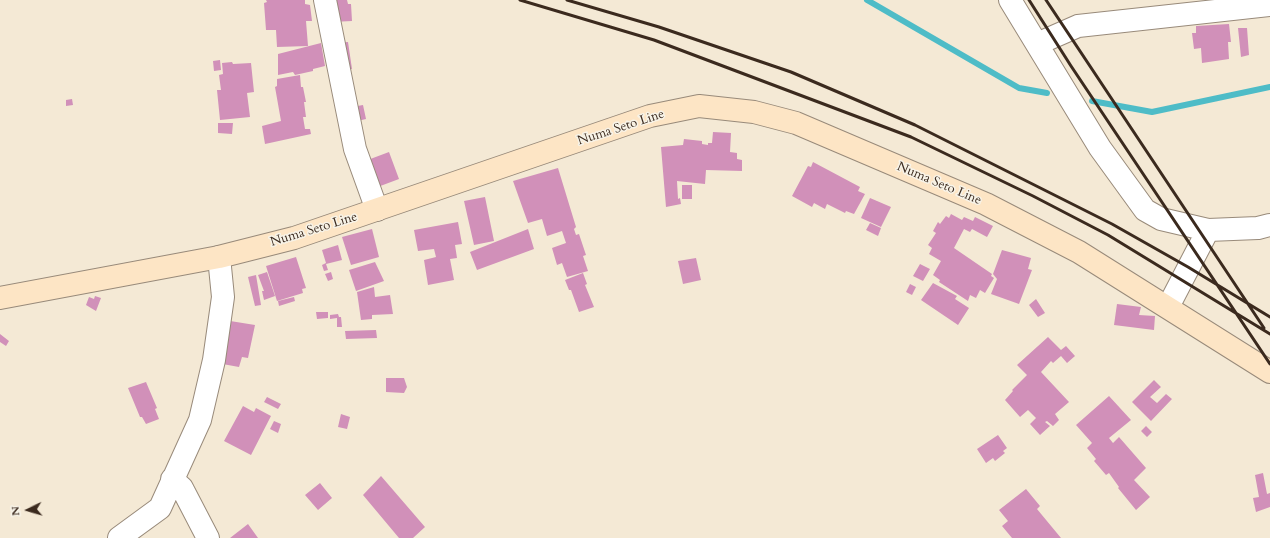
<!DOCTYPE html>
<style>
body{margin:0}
#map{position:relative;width:1270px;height:538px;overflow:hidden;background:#f4e9d5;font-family:Cardo,serif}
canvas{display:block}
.north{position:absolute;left:8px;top:490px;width:40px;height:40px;-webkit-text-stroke:3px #f7f3e8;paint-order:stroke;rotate:265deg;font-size:11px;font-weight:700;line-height:16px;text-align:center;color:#3b2a1e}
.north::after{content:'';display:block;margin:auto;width:14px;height:18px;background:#3b2a1e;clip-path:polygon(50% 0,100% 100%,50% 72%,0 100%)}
</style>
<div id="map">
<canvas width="1270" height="538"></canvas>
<div class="north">N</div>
</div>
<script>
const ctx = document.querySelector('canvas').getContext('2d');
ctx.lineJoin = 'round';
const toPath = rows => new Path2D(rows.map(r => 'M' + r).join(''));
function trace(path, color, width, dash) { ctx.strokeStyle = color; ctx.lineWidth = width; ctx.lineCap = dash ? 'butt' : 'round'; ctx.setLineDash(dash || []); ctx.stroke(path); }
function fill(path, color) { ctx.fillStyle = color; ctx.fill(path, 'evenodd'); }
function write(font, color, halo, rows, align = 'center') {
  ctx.font = font + ' Cardo,serif'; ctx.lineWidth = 3; ctx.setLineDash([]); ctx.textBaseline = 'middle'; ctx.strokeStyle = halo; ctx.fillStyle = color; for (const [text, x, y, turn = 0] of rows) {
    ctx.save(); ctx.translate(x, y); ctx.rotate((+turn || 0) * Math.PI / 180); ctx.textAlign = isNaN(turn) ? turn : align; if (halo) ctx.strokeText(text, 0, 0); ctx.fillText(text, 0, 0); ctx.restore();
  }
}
trace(toPath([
 [867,0,1019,88,1047,93],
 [1092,101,1152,112,1270,87]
]), '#4ebcc7', 6);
fill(toPath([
 [266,0,305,0,305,4,310,5,312,21,306,21,308,46,277,47,276,30,266,30,264,3,267,2],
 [330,0,347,0,348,4,351,4,352,21,332,22],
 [1229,24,1231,42,1228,42,1229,59,1202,63,1201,48,1194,49,1192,33,1196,33,1196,26],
 [1238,28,1247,28,1249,55,1241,57],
 [348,42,352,69,341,71,336,43],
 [321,43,325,66,313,69,313,71,295,75,293,72,278,75,278,54],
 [220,60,221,70,214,71,213,61],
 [232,62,233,64,251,63,254,92,247,93,250,117,220,120,217,90,221,90,219,75,223,74,222,63],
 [300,75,301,87,303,87,306,102,304,102,306,117,303,117,305,129,310,129,311,134,265,144,262,126,281,121,275,87,277,86,277,79],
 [72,99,73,105,66,106,66,100],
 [363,105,366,119,353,122,352,107],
 [218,123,233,123,232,134,218,133],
 [713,132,731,133,730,152,737,153,737,159,742,160,742,171,706,170,705,184,677,181,678,199,680,198,681,204,666,207,661,147,683,145,684,139,702,141,702,144,708,145,708,143,712,143],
 [389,152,399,179,375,188,365,161],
 [813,162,860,187,858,191,865,194,854,214,846,211,845,213,827,204,825,209,814,203,812,207,792,196,808,166,811,167],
 [558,168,576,227,574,229,576,235,579,234,586,255,583,256,588,271,567,277,562,263,557,265,552,248,566,243,562,231,547,236,542,219,528,223,513,181],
 [682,185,692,185,692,199,682,199],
 [485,197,494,241,474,245,464,201],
 [870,198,891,207,881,227,861,218],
 [951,214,962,220,964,217,973,221,975,217,993,226,987,237,972,229,970,232,964,229,954,248,992,274,991,276,994,278,985,293,980,290,976,298,970,295,968,301,939,282,940,280,933,275,941,261,929,254,932,248,928,245,936,233,933,231,938,222,940,224,946,216,949,218],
 [458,222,462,244,455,245,457,258,450,259,454,280,428,285,424,260,436,257,434,249,418,251,414,230],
 [870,223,881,228,878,236,866,230],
 [372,229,379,257,351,265,342,237],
 [528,229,534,249,477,270,470,252],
 [338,245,342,260,326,264,328,270,324,271,322,265,326,263,322,250],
 [1002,250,1031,258,1028,269,1032,270,1019,304,991,294,997,279,993,274],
 [296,257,306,288,302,289,303,293,277,301,266,266],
 [696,258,701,280,683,284,678,261],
 [375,262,384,281,356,291,349,270],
 [920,264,930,269,923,281,913,276],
 [267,272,275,296,264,300,262,291,264,291,258,275],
 [331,272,333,279,328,281,325,274],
 [583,273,587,284,585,285,594,307,579,312,571,290,569,290,565,280],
 [256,275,261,305,255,306,248,277],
 [933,283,957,296,955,299,969,308,958,325,921,300],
 [910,284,916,287,912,295,906,292],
 [374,287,375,297,390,295,393,314,372,315,372,319,361,320,357,292],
 [95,296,101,298,96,311,86,305,89,297,94,299],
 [294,297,295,301,279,306,278,301],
 [1036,299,1045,313,1038,317,1029,305],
 [1117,304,1141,307,1139,315,1155,316,1154,330,1114,325],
 [316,312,328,312,328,318,317,319],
 [338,314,339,317,341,317,342,327,337,327,337,318,330,319,330,315],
 [224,320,255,325,248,358,242,357,239,367,217,363],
 [376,330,377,338,346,339,345,331],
 [0,334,9,341,6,346,0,342],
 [1048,337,1061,350,1066,346,1075,356,1067,363,1061,356,1053,363,1051,361,1041,372,1069,402,1055,414,1059,420,1053,426,1047,421,1045,422,1050,426,1040,435,1030,424,1036,418,1028,410,1020,417,1005,400,1013,391,1012,390,1027,375,1017,365],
 [386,378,404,378,407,387,404,393,386,392],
 [1154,380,1161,387,1150,397,1157,403,1166,394,1172,399,1151,421,1132,402],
 [146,382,157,408,155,409,159,419,146,424,142,417,140,417,128,388],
 [1109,396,1131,420,1109,438,1113,443,1119,437,1146,468,1134,480,1150,497,1136,510,1118,488,1119,487,1109,473,1106,475,1094,461,1096,459,1087,448,1092,443,1076,425],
 [267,397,281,404,278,409,264,402],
 [243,406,254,412,256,408,271,416,251,455,224,441],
 [341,414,350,417,347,429,338,427],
 [274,421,281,424,278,433,270,429],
 [1146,426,1152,432,1147,437,1141,431],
 [998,435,1007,448,1003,451,1005,453,995,461,993,458,986,463,977,449],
 [1263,473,1267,494,1270,493,1270,507,1256,512,1253,498,1259,497,1255,475],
 [381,476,425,527,413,538,399,538,363,495],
 [320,483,332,498,318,510,305,495],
 [1026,489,1040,506,1037,509,1061,538,1012,538,1002,526,1008,521,999,510],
 [248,524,258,538,230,538]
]), '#d190b9');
const street = toPath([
 [325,0,355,149,377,210],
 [1010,0,1100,148,1145,210,1161,219,1208,230,1258,228,1270,225],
 [1037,44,1078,26,1270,5],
 [1168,307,1208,230],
 [172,479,182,488,208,538],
 [119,538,160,508,200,420,214,360,223,297,219,257]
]);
const secondary = toPath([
 [0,298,219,257,294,238,650,116,699,106,754,112,796,123,986,204,1079,252,1270,372]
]);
trace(street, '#988a7a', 24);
trace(secondary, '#988a7a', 24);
trace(street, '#fff', 22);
trace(secondary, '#fde5c5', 22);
trace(toPath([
 [520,0,654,40,911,137,1033,196,1108,235,1270,334],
 [567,0,659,27,791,72,915,125,1112,224,1188,267,1270,317],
 [1029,0,1071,66,1270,364],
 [1046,0,1264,328]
]), '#3b2a1e', 3);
write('13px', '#3b2a1e', '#f7f3e8', [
 ["Numa Seto Line",621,128,-18],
 ["Numa Seto Line",939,184,23],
 ["Numa Seto Line",314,230,-17]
]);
</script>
